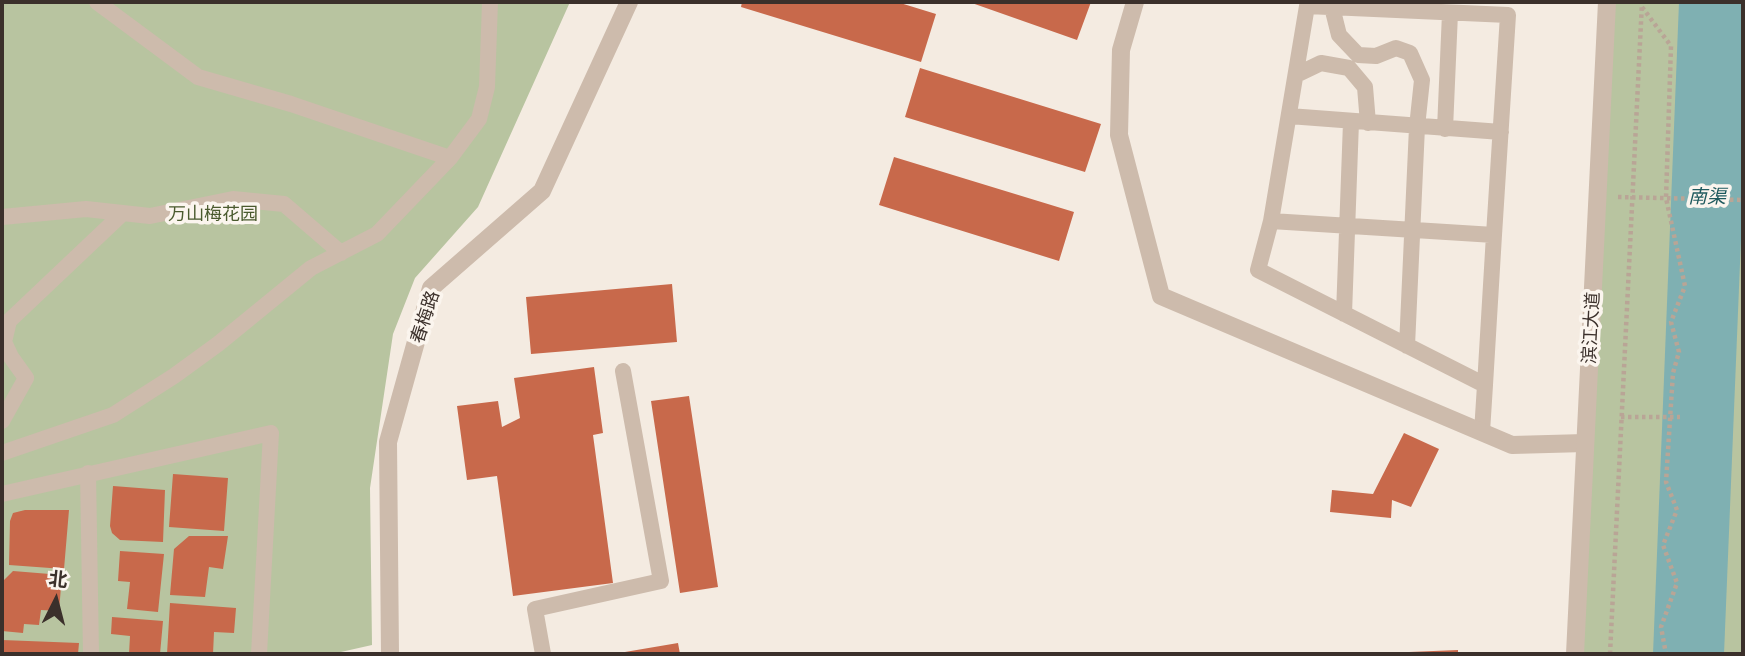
<!DOCTYPE html>
<meta charset="utf-8">
<style>
body{margin:0}
#map{position:relative;width:1745px;height:656px;overflow:hidden;background:#f4ebe1;font-family:Commissioner,"Noto Sans SC",sans-serif}
canvas{display:block}
.frame{position:absolute;inset:0;border:4px solid #3b302b;pointer-events:none}
.north{position:absolute;left:21px;top:565px;width:70px;height:70px;-webkit-text-stroke:5px #fbf5ee;paint-order:stroke;rotate:6deg;font-size:19px;font-weight:700;line-height:28px;text-align:center;color:#3b302b}
.north::after{content:'';display:block;margin:auto;width:24px;height:32px;background:#3b302b;clip-path:polygon(50% 0,100% 100%,50% 72%,0 100%)}
</style>
<div id="map">
<canvas width="1745" height="656"></canvas>
<div class="frame"></div>
<div class="north">北</div>
</div>
<script>
const ctx = document.querySelector('canvas').getContext('2d');
ctx.lineJoin = 'round';
function fill(path, color) { ctx.fillStyle = color; ctx.fill(path, 'evenodd'); }
const toPath = rows => new Path2D(rows.map(r => 'M' + r).join(''));
function trace(path, color, width, dash) { ctx.strokeStyle = color; ctx.lineWidth = width; ctx.lineCap = dash ? 'butt' : 'round'; ctx.setLineDash(dash || []); ctx.stroke(path); }
function write(font, color, halo, rows, align = 'center') {
  ctx.font = font + ' Commissioner,"Noto Sans SC",sans-serif'; ctx.lineWidth = 7; ctx.setLineDash([]); ctx.textBaseline = 'middle'; ctx.strokeStyle = halo; ctx.fillStyle = color; for (const [text, x, y, turn = 0] of rows) {
    ctx.save(); ctx.translate(x, y); ctx.rotate((+turn || 0) * Math.PI / 180); ctx.textAlign = isNaN(turn) ? turn : align; if (halo) ctx.strokeText(text, 0, 0); ctx.fillText(text, 0, 0); ctx.restore();
  }
}
fill(toPath([
 [2,2,570,2,478,207,415,278,393,334,370,488,372,645,332,654,2,654],
 [1607,2,1743,2,1743,654,1575,654]
]), '#b8c4a0');
fill(toPath([
 [1679,2,1743,2,1743,190,1724,654,1653,654]
]), '#7fb0b2');
fill(toPath([
 [742,2,897,2,936,14,921,62,741,7],
 [969,2,1091,2,1077,40],
 [920,68,1101,124,1085,172,905,117],
 [894,157,1074,212,1059,261,879,205],
 [672,284,677,342,531,354,526,297],
 [594,367,603,433,593,435,613,583,513,596,497,476,467,480,457,406,498,401,502,427,520,418,514,378],
 [689,396,718,587,680,593,651,401],
 [1404,433,1439,449,1411,507,1392,500,1391,518,1330,512,1332,490,1373,494],
 [173,474,228,478,224,531,169,527],
 [113,486,165,490,163,542,120,540,112,533,110,526],
 [25,510,69,510,64,569,9,565,10,521,13,513],
 [189,536,228,536,223,569,209,567,205,597,170,595,174,549],
 [120,551,164,554,158,612,127,609,130,582,118,581],
 [13,571,62,575,59,611,41,610,39,625,24,624,23,633,2,631,3,581],
 [170,603,236,608,234,633,214,632,213,654,167,654],
 [112,617,163,621,160,654,129,654,130,636,111,634],
 [2,640,79,643,78,654,2,654],
 [678,643,680,654,619,654,619,653],
 [1458,650,1458,654,1409,654,1409,652]
]), '#c8694b');
trace(toPath([
 [1642,7,1671,46,1666,198,1685,286,1671,322,1679,352,1673,373,1666,482,1677,510,1663,545,1677,583,1661,627,1666,654],
 [1618,197,1743,200],
 [1621,417,1680,417],
 [1610,654,1642,2]
]), '#b9a596', 4.5, [3.5, 3.5]);
trace(toPath([
 [97,2,198,77,291,104,450,158],
 [1332,7,1339,35,1358,55,1376,56,1396,48,1410,53,1422,80,1417,127,1407,346],
 [1296,75,1321,63,1349,68,1365,87,1368,123],
 [1289,116,1501,132],
 [1445,129,1450,13],
 [2,217,86,209,150,216,233,199,284,204,341,253],
 [1271,221,1258,270,1485,385],
 [1344,314,1351,122],
 [2,421,26,378,11,357,4,342,9,321,123,213],
 [1482,432,1485,385,1494,235,1508,15,1307,6,1271,221,1494,235],
 [2,453,113,415,174,376,218,344,311,268,377,234,450,158,479,119,487,87,490,2],
 [88,473,91,654],
 [2,494,271,433,259,654],
 [543,654,535,609,661,581,623,371]
]), '#cdbbac', 16);
trace(toPath([
 [1135,2,1121,50,1119,135,1161,296,1512,445,1585,443],
 [390,654,388,442,431,288,542,191,629,2]
]), '#cdbbac', 18);
trace(toPath([
 [1575,654,1607,2]
]), '#cdbbac', 18);
write('18px', '#4a5a2e', '#fbf5ee', [
 ["万山梅花园",213,214]
]);
write('18px', '#3b302b', '#fbf5ee', [
 ["春梅路",425,317,-72],
 ["滨江大道",1591,328,-87]
]);
write('italic 19px', '#1f5a5e', '#fbf5ee', [
 ["南渠",1707,197]
]);
</script>
